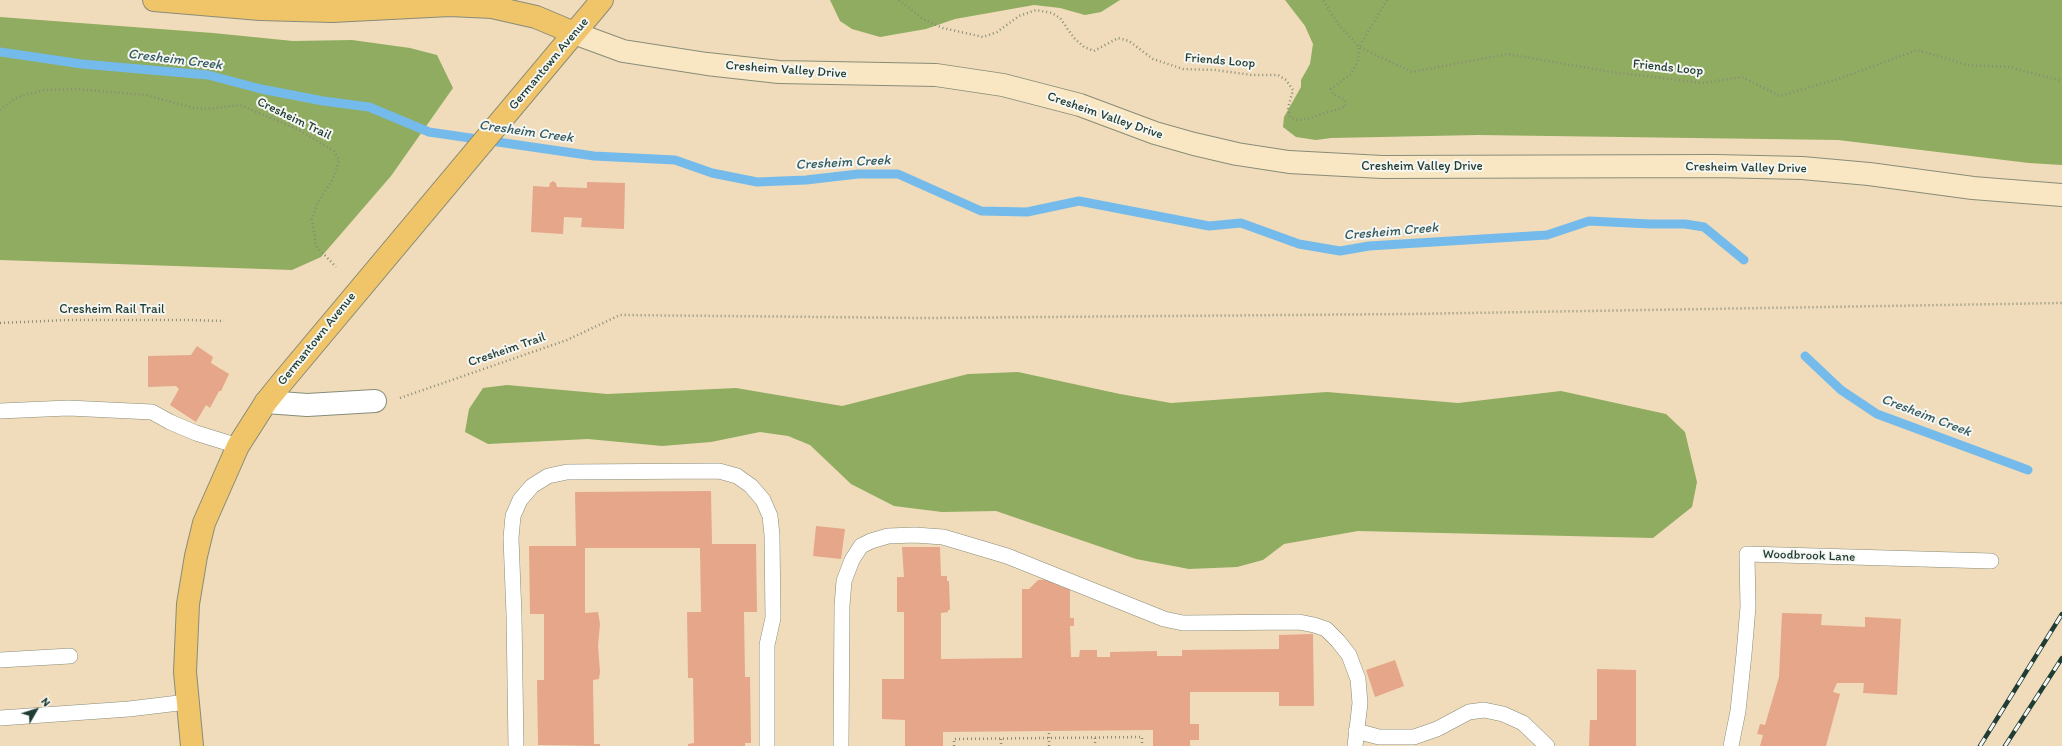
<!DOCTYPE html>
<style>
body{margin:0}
#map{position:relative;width:2062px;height:746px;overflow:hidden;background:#f0dcbb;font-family:Itim,sans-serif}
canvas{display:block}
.north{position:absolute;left:16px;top:690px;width:40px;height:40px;-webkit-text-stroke:3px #f6f6f2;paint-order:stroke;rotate:51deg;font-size:11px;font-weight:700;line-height:16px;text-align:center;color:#1f3d34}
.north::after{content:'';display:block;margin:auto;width:14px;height:18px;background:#1f3d34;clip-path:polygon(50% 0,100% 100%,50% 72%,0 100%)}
</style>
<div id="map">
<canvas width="2062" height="746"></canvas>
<div class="north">N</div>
</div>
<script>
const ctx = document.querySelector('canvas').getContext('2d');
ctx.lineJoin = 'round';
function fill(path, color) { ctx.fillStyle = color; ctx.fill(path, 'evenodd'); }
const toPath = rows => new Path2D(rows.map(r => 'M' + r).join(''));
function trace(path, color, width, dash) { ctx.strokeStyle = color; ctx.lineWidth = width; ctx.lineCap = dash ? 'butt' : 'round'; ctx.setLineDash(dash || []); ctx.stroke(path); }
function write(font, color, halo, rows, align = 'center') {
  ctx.font = font + ' Itim,sans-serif'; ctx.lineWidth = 4; ctx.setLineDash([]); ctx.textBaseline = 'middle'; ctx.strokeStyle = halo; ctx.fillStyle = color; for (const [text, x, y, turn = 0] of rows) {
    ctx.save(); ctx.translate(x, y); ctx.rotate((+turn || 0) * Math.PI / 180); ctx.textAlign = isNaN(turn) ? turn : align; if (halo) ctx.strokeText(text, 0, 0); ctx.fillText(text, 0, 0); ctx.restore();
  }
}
fill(toPath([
 [830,0,1120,0,1101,12,1085,15,1060,8,1034,5,955,19,926,29,880,37,852,29,840,21],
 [1285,0,2062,0,2062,165,2029,163,1838,140,1478,135,1331,138,1316,140,1296,137,1283,127,1284,117,1301,87,1301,80,1310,64,1313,44,1305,26],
 [0,17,213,33,293,41,352,40,410,48,437,55,453,88,391,176,321,257,292,270,0,260],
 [1018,372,1120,394,1171,403,1327,392,1458,403,1561,391,1666,414,1685,432,1697,482,1692,507,1653,538,1358,531,1284,544,1263,560,1237,567,1189,569,1136,559,996,511,942,512,894,506,851,484,810,445,788,436,760,432,711,442,662,446,588,439,488,444,465,432,469,409,483,388,507,385,607,394,736,388,842,406,968,374]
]), '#8fac60');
trace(toPath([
 [0,52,82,64,208,75,261,89,323,101,369,107,429,132,594,156,675,160,712,173,757,182,806,180,858,174,898,174,981,211,1027,212,1079,201,1209,226,1241,223,1299,244,1340,251,1369,246,1547,235,1589,221,1650,224,1685,224,1704,227,1744,260],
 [1805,356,1841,390,1877,414,2028,470]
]), '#74bbeb', 9);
fill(toPath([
 [553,181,556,183,557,187,587,188,587,182,625,183,624,229,581,227,582,218,564,217,563,234,531,232,533,186,549,187,550,183],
 [197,346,213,357,211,363,229,374,221,391,219,391,210,408,206,405,196,422,170,405,179,389,176,386,148,387,148,356,191,355],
 [711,491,712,544,756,544,757,612,744,612,745,677,750,677,751,743,745,743,745,746,688,746,688,744,694,743,693,678,688,678,687,612,701,612,700,548,585,548,585,613,598,612,600,624,598,646,600,672,599,679,593,680,594,744,600,744,600,746,538,745,537,680,544,680,544,614,530,614,529,546,576,546,575,492],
 [816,526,845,529,841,559,813,556],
 [902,547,940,547,941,576,947,576,947,581,949,581,950,610,948,610,948,612,941,613,941,659,1022,658,1022,589,1029,589,1038,580,1053,579,1061,587,1070,588,1070,618,1074,618,1074,626,1070,626,1071,657,1079,657,1080,650,1097,650,1097,657,1110,657,1110,652,1157,651,1157,656,1182,656,1182,650,1279,649,1279,635,1313,634,1314,706,1279,706,1279,692,1190,692,1190,724,1199,724,1199,740,1190,740,1190,746,1153,746,1153,730,943,732,943,746,905,746,905,720,882,719,882,679,904,679,904,612,897,612,897,577,904,577],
 [1782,613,1822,614,1821,625,1865,627,1865,617,1901,619,1897,695,1863,693,1864,683,1837,683,1833,692,1840,694,1826,746,1760,746,1763,735,1757,734,1760,724,1765,725,1779,677],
 [1395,660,1404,686,1375,697,1366,670],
 [1597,669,1636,670,1636,746,1589,746,1590,720,1597,720]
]), '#e5a68a');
const service = toPath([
 [0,411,68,408,152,412,170,422,196,433,238,446],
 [0,660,70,656],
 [0,718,129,709,187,702],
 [1356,731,1379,737,1414,737,1437,729,1469,712,1484,710,1503,714,1523,723,1547,746],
 [516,746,514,615,511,538,513,516,520,500,532,486,548,476,567,472,719,471,737,476,751,486,763,500,770,516,772,535,773,618,767,645,767,746],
 [841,746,842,606,844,581,852,560,861,546,871,541,888,536,915,535,943,537,1007,556,1164,619,1183,623,1299,622,1314,625,1326,629,1338,641,1349,655,1358,679,1360,703,1355,746],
 [1731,746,1738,711,1744,654,1748,607,1747,554,1991,561]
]);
const minor = toPath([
 [266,402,307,405,375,401]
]);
const secondary = toPath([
 [574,33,623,51,707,64,779,72,936,75,1003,85,1080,105,1155,133,1194,144,1237,154,1289,162,1382,167,1715,166,1802,168,1869,174,1973,188,2062,195]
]);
const primary = toPath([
 [154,0,260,9,332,11,450,5,492,7,536,17,574,33],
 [192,746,185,672,188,604,196,556,204,523,238,446,266,402,283,381,602,0]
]);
trace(service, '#888c78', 16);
trace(minor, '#888c78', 24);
trace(secondary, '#888c78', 24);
trace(primary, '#888c78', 24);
trace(toPath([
 [899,0,923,19,943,28,983,37,997,32,1019,16,1036,10,1052,13,1060,18,1074,38,1084,47,1094,51,1118,38,1129,41,1153,59,1183,69,1215,70,1252,75,1278,75,1286,80,1293,90,1288,108,1290,117,1297,120,1306,119,1345,107,1345,100,1333,94,1331,89,1351,74,1358,61,1359,47,1338,24,1323,0],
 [1387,0,1359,47,1412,72,1507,54,1612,72,1703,83,1742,77,1780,96,1841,78,1917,50,1968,65,2009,67,2062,81],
 [0,110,14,99,28,94,45,90,76,89,146,95,194,108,207,109,240,105,297,129,334,151,339,160,333,179,317,204,312,219,316,246,336,267],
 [0,323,67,320,191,320,224,321],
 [400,398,567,340,620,315,924,318,1408,314,2062,303],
 [1095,738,1095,746],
 [1001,739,1001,746],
 [954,746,954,739,1142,737,1142,746],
 [1049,746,1049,731]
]), '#888c78', 2.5, [1, 3]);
trace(service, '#fff', 15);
trace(minor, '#fff', 22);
trace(secondary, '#f9e7c3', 22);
trace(primary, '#f0c469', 22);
const rail = toPath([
 [1980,746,2062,614],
 [2005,746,2062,658]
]);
trace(rail, '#1f3d34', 4.5);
trace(rail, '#f6f6f2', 3, [9]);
write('13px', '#1f3d34', '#f6f6f2', [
 ["Friends Loop",1220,61,5],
 ["Germantown Avenue",549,64,-50],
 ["Friends Loop",1668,68,6],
 ["Cresheim Valley Drive",786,70,4],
 ["Cresheim Valley Drive",1105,116,19],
 ["Cresheim Trail",294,119,26],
 ["Cresheim Valley Drive",1422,167],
 ["Cresheim Valley Drive",1746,168,1],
 ["Cresheim Rail Trail",112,310],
 ["Germantown Avenue",317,339,-51],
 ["Cresheim Trail",507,350,-19],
 ["Woodbrook Lane",1809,556,2]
]);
write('italic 14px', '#345c62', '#f6f6f2', [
 ["Cresheim Creek",175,60,7],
 ["Cresheim Creek",526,132,8],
 ["Cresheim Creek",843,163,-3],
 ["Cresheim Creek",1391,232,-5],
 ["Cresheim Creek",1926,416,21]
]);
</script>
